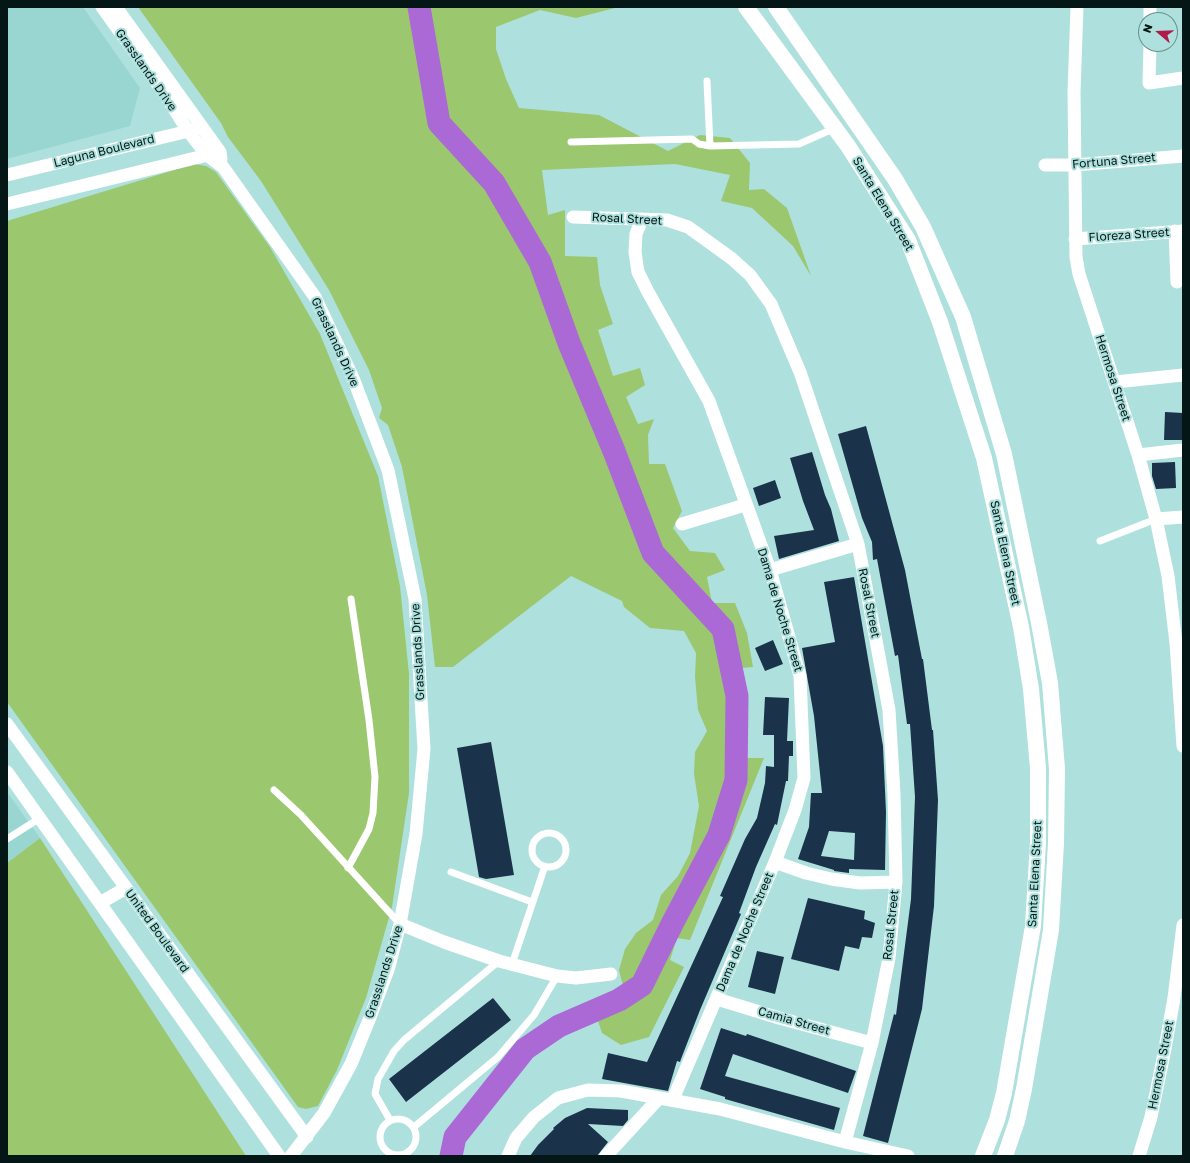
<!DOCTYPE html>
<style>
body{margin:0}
#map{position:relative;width:1190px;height:1163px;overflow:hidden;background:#aee1dd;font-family:"Golos Text",sans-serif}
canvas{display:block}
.frame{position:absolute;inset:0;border:8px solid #041716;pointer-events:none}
.north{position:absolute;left:1138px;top:12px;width:40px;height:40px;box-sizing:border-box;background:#aee1dd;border:1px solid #6a908d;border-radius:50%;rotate:289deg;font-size:11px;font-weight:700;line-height:16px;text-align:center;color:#041716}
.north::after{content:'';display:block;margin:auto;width:14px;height:18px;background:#ae1b48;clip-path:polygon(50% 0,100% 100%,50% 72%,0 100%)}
</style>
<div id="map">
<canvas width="1190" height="1163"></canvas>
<div class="frame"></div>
<div class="north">N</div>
</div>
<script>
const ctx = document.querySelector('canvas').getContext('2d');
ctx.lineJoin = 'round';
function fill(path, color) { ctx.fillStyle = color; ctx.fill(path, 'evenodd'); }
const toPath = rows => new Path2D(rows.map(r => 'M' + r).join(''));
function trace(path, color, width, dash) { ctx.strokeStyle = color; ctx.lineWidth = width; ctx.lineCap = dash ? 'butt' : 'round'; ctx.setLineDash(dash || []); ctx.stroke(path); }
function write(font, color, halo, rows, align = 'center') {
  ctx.font = font + ' "Golos Text",sans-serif'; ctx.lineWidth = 4; ctx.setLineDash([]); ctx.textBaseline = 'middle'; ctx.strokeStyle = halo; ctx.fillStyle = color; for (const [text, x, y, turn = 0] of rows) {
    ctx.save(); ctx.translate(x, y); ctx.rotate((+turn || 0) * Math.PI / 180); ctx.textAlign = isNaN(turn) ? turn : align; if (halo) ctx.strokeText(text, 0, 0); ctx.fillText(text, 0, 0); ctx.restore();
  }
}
fill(toPath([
 [7,7,83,7,140,88,130,126,7,159],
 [7,792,40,838,7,863]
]), '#99d6d1');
fill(toPath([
 [138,7,619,7,576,18,540,10,496,27,496,49,506,79,519,108,599,115,668,151,700,135,730,138,750,163,749,190,764,189,787,208,811,276,793,246,752,208,721,201,730,175,675,164,542,170,548,215,565,210,565,256,597,257,600,285,613,324,598,330,613,376,640,368,645,385,626,397,638,424,654,419,648,435,649,464,665,464,682,511,673,528,690,551,715,553,725,570,707,577,712,603,735,603,747,633,753,667,741,668,745,697,746,758,764,758,690,940,677,938,670,960,684,967,649,1037,621,1045,602,1033,597,1018,623,986,619,970,625,949,636,933,653,920,661,895,678,876,690,853,699,806,694,774,695,752,707,731,698,710,695,677,696,653,684,631,650,628,624,607,622,601,571,576,453,667,435,667,427,595,402,467,388,425,379,418,382,408,369,370,329,290,261,181,228,137,221,123],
 [194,164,206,166,216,172,270,247,320,334,378,476,400,586,409,674,409,793,392,907,366,998,337,1070,318,1106,306,1109,298,1107,7,702,7,221],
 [40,838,246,1156,7,1156,7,863]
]), '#9bc76f');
trace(toPath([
 [419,7,439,123,494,183,540,262,569,343,614,451,653,553,723,629,737,696,736,780,719,835,672,924,642,985,619,1000,559,1026,525,1049,455,1137,451,1156]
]), '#ab69d6', 23);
fill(toPath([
 [1165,412,1183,413,1183,440,1164,440],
 [866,426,905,570,922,659,923,659,932,730,933,730,938,800,934,906,922,1009,888,1143,863,1136,894,1014,896,1015,911,899,915,797,910,724,907,724,898,655,895,656,877,559,873,560,872,542,862,518,838,434],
 [812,452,825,495,831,509,839,541,779,559,774,536,814,530,803,501,790,458],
 [1175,462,1176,488,1156,489,1152,476,1152,463],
 [775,480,781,498,759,506,753,488],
 [854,577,883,746,886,812,885,870,849,869,849,873,834,871,834,870,798,859,809,827,811,793,822,793,814,716,802,648,835,642,824,582],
 [829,831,855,833,854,860,821,856],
 [773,640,783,664,765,671,755,648],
 [765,697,789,698,787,741,793,741,793,756,789,756,788,781,786,781,777,825,775,824,756,867,739,913,741,914,700,1010,681,1059,680,1062,677,1061,668,1091,602,1079,608,1053,647,1062,723,897,720,896,745,839,757,818,765,783,766,766,774,767,774,735,763,735],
 [491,742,514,875,486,879,479,877,457,748],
 [808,898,865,911,864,919,875,923,872,938,862,937,859,949,845,946,839,971,791,959],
 [757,951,784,957,775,994,748,987],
 [493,998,511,1020,406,1102,389,1079],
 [721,1028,746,1036,747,1034,856,1071,848,1093,733,1054,725,1076,840,1108,834,1130,725,1099,725,1097,700,1089],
 [587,1108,628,1110,628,1120,623,1126,588,1124,608,1142,597,1156,530,1156,538,1145,554,1129,553,1128,565,1118]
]), '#1b324b');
trace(toPath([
 [707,81,710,146],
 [571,142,692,139,699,144,710,146,799,144,835,128],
 [1100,541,1156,519],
 [274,790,301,815,400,924],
 '532 850a17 17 0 1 1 34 0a17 17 0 1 1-34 0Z',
 [7,839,40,818],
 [348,868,369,829,373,813,375,777,369,720,351,599],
 [451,872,532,902],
 [512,964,545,866],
 '380 1137a18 18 0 1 1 36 0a18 18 0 1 1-36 0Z',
 [390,1120,375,1094,378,1079,394,1051,404,1040,499,961],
 [414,1127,498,1057,534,1015,557,976]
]), '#fff', 7);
trace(toPath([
 [102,7,166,96,188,131,207,155,223,167,315,297,353,378,388,470,415,599,424,749,416,834,400,924,388,970,369,1020,351,1064,324,1113,291,1156],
 [116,7,220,152,221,159],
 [1077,7,1074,92,1076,257,1079,274,1138,455,1156,519,1168,576,1176,643,1183,746],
 [1150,20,1150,7],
 [1150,44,1149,83,1183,78],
 [1045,165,1075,165,1183,156],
 [7,175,201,128],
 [7,204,220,152],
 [573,217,667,220,688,227,731,258,750,275,771,304,800,372,858,544,889,710,894,794,896,882,889,958,872,1043,845,1142],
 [642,219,636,234,635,252,638,272,648,292,709,401,770,570,800,676,804,778,795,810,775,862,673,1099],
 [1175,231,1177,282],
 [1075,239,1183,231],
 [1115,382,1183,375],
 [1138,455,1183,450],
 [1156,519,1183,517],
 [682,524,745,505],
 [770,570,858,544],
 [7,724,307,1137],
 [7,772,279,1156],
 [775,862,806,873,831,879,860,883,896,882],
 [100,903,126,888],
 [400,924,444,942,499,961,557,976,576,978,611,974],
 [717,999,779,1018,872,1043],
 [508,1156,516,1138,534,1117,558,1098,588,1090,621,1091,720,1109,845,1142,908,1156],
 [606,1156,659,1098],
 [1139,1156,1151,1117,1164,1054,1174,998,1183,925]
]), '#fff', 13);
trace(toPath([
 [746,7,848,146,908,240,940,322,984,458,1021,627,1031,689,1038,768,1038,842,1033,926,1004,1093,997,1120,983,1156],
 [776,7,895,179,923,227,963,317,1004,454,1039,623,1050,683,1057,769,1056,843,1051,930,1024,1089,1017,1121,1005,1156]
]), '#fff', 16);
write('12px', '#041716', '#aee1dd', [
 ["Grasslands Drive",146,70,55],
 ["Laguna Boulevard",104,151,-14],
 ["Fortuna Street",1114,161,-5],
 ["Santa Elena Street",883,204,59],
 ["Rosal Street",627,219,3],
 ["Floreza Street",1129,235,-4],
 ["Grasslands Drive",335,342,65],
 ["Hermosa Street",1113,378,72],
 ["Santa Elena Street",1005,553,78],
 ["Rosal Street",869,603,79],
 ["Dama de Noche Street",780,610,73],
 ["Grasslands Drive",418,652,-93],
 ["Santa Elena Street",1035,874,-87],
 ["Rosal Street",891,925,-84],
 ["United Boulevard",157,931,54],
 ["Dama de Noche Street",745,932,-67],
 ["Grasslands Drive",384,972,-72],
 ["Camia Street",794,1021,16],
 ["Hermosa Street",1161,1065,-79]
]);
</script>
